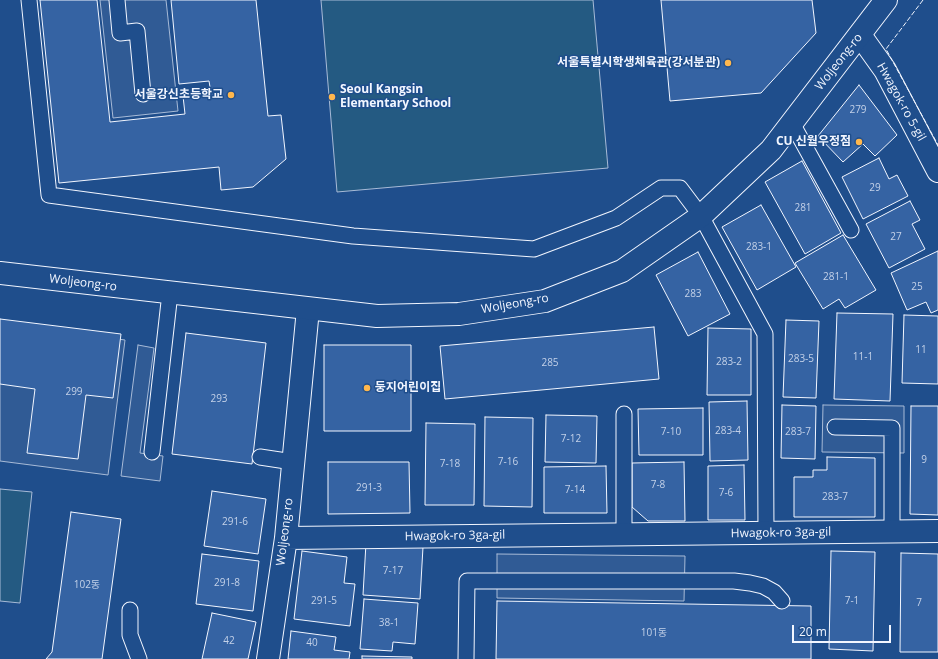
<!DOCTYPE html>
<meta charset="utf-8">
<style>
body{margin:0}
#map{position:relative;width:938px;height:659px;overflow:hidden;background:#1f4e8c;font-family:"Open Sans",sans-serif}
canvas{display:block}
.scale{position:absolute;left:792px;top:625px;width:99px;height:18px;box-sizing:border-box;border:2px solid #f2f6ff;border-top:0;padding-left:5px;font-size:12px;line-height:14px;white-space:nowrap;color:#f2f6ff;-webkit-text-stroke:3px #1f4e8c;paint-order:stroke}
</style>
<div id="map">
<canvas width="938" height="659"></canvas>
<div class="scale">20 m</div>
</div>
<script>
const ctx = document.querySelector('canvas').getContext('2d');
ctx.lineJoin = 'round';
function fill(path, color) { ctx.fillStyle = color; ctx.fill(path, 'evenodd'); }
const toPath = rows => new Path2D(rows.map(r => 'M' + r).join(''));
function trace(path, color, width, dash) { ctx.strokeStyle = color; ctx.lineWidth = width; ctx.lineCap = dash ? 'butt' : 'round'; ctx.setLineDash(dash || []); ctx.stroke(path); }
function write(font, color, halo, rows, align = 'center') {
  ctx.font = font + ' "Open Sans","Noto Sans KR",sans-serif'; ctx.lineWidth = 3; ctx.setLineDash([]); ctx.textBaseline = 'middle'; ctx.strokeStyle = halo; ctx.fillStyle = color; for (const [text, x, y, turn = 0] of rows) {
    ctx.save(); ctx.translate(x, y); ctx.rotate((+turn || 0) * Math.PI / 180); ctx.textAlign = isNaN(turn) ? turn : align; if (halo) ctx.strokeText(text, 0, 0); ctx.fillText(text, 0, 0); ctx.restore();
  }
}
const green = toPath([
 [321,0,593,0,608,168,337,192,321,0],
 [0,489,32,492,20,603,0,601,0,489]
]);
fill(green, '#245a82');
trace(green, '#a8bbd7', 1);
const parking = toPath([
 [100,0,166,0,178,111,113,118,100,0],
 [0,323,125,340,108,475,0,461,0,323],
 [138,345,154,348,140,453,163,456,160,481,121,476,138,345],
 [823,405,904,406,904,453,822,452,823,405],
 [497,554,685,556,684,601,497,598,497,554]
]);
fill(parking, '#305b95');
trace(parking, '#a8bbd7', 1);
const building = toPath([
 [40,0,97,0,110,122,185,114,183,96,211,93,209,81,179,84,171,0,256,0,268,116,281,115,286,159,253,187,221,190,219,167,59,183,40,0],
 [661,0,812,0,816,33,761,93,670,101,661,0],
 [859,85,897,135,875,156,863,144,843,162,818,136,859,85],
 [879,158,889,179,897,175,908,196,863,219,842,177,879,158],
 [802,161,841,233,805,254,765,182,802,161],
 [910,201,920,220,912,224,925,249,889,268,866,224,910,201],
 [761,205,796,267,757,290,722,227,761,205],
 [843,235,876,290,845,308,839,299,823,309,795,263,843,235],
 [938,251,938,310,931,313,926,302,907,310,891,273,938,251],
 [698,252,730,314,688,336,656,275,698,252],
 [837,313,893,314,890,401,834,399,837,313],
 [904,315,938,316,938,384,902,383,904,315],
 [0,319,121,334,113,398,86,395,78,459,27,453,35,389,0,384,0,319],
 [786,320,819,321,816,398,783,397,786,320],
 [654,327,659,379,445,399,440,346,654,327],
 [708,328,751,329,751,395,707,395,708,328],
 [186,333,266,343,252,464,172,454,186,333],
 [324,345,411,345,411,431,324,431,324,345],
 [747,401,748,460,710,461,709,402,747,401],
 [782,405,816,406,815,459,781,458,782,405],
 [911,406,938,406,938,515,910,514,911,406],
 [703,408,703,455,639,455,638,409,703,408],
 [546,415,597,416,596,463,545,462,546,415],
 [485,417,533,418,532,507,484,506,485,417],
 [426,423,475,424,474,505,425,505,426,423],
 [827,457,875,458,875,517,794,517,794,477,813,477,813,470,827,470,827,457],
 [328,462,409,462,410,513,328,514,328,462],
 [684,462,685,521,648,521,632,507,632,463,684,462],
 [744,465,745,520,708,520,708,466,744,465],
 [606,466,607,513,544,513,544,467,606,466],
 [212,491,266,499,258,554,204,546,212,491],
 [71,512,121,519,102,659,46,659,52,652,71,512],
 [366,543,423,547,420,599,363,595,366,543],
 [302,551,347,557,344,583,355,584,350,626,294,619,302,551],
 [831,551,875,552,873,651,829,649,831,551],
 [901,553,938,554,938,652,900,652,901,553],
 [202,554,259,561,253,611,196,604,202,554],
 [364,599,418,603,415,644,393,642,392,651,360,649,364,599],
 [497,601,811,606,811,659,496,659,497,601],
 [212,613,256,622,248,659,202,659,212,613],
 [291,631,336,637,334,650,350,652,349,659,288,659,291,631],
 [362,656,412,657,412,659,362,659,362,656]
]);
fill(building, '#3563a3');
trace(building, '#f2f6ff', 1);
const lane = toPath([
 [29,0,49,195,353,236,534,249,616,218,661,188,680,188,701,216,765,334,766,533],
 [117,0,120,33,137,31,143,94],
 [792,123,851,230],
 [835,427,892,428,892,531],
 [152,452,170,293],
 [260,457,293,462],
 [624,534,624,414],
 [130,610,130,635,139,659],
 [466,659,467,581,734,581,750,583,763,586,774,592,782,601]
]);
const street = toPath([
 [860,35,885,70,938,171],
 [286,538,938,531],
 [268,659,286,538,308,309]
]);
const secondary = toPath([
 [0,273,377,316,459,314,545,301,622,271,701,216,771,150,886,0]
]);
trace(lane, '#f2f6ff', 17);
trace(street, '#f2f6ff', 24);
trace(secondary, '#f2f6ff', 24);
trace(lane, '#1f4e8c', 15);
trace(street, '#1f4e8c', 22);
trace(secondary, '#1f4e8c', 22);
trace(toPath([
 [923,0,886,49,938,145]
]), '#f2f6ff', 1, [5, 2]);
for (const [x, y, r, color] of [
 [728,63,4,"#ffb74d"],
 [231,95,4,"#ffb74d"],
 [332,97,4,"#ffb74d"],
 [859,142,4,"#ffb74d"],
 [367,388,4,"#ffb74d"]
]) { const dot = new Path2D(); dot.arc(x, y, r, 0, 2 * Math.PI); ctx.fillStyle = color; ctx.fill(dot); trace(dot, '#1f4e8c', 1.5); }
write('10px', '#c3d1e8', null, [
 ["279",858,110],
 ["29",875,188],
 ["281",803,208],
 ["27",896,237],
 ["283-1",759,247],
 ["281-1",836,277],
 ["25",917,287],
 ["283",693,294],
 ["11",921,350],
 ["11-1",863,357],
 ["283-5",801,359],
 ["283-2",729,362],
 ["285",550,363],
 ["299",74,392],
 ["293",219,399],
 ["283-4",728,431],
 ["7-10",671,432],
 ["283-7",798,432],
 ["7-12",571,439],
 ["9",924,460],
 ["7-16",508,462],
 ["7-18",450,464],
 ["7-8",658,485],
 ["291-3",369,488],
 ["7-14",575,490],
 ["7-6",726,493],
 ["283-7",835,497],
 ["291-6",235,522],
 ["7-17",393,571],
 ["291-8",227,583],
 ["102동",87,585],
 ["291-5",324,601],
 ["7-1",852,601],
 ["7",919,603],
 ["38-1",389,623],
 ["101동",654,633],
 ["42",229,641],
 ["40",312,643]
]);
write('12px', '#f2f6ff', '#1f4e8c', [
 ["Woljeong-ro",839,62,-52],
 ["Hwagok-ro 5-gil",901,102,61],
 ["Woljeong-ro",83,283,7],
 ["Woljeong-ro",515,304,-10],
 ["Woljeong-ro",285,532,-83],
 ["Hwagok-ro 3ga-gil",781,533,-1],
 ["Hwagok-ro 3ga-gil",455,536,-1]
]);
write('bold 12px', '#f2f6ff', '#1f4e8c', [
 ["서울특별시학생체육관(강서분관)",720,63],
 ["Seoul Kangsin",340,90,"left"],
 ["Elementary School",340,104,"left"],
 ["서울강신초등학교",223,95],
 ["CU 신월우정점",851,142],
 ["둥지어린이집",375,388,"left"]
], 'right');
</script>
